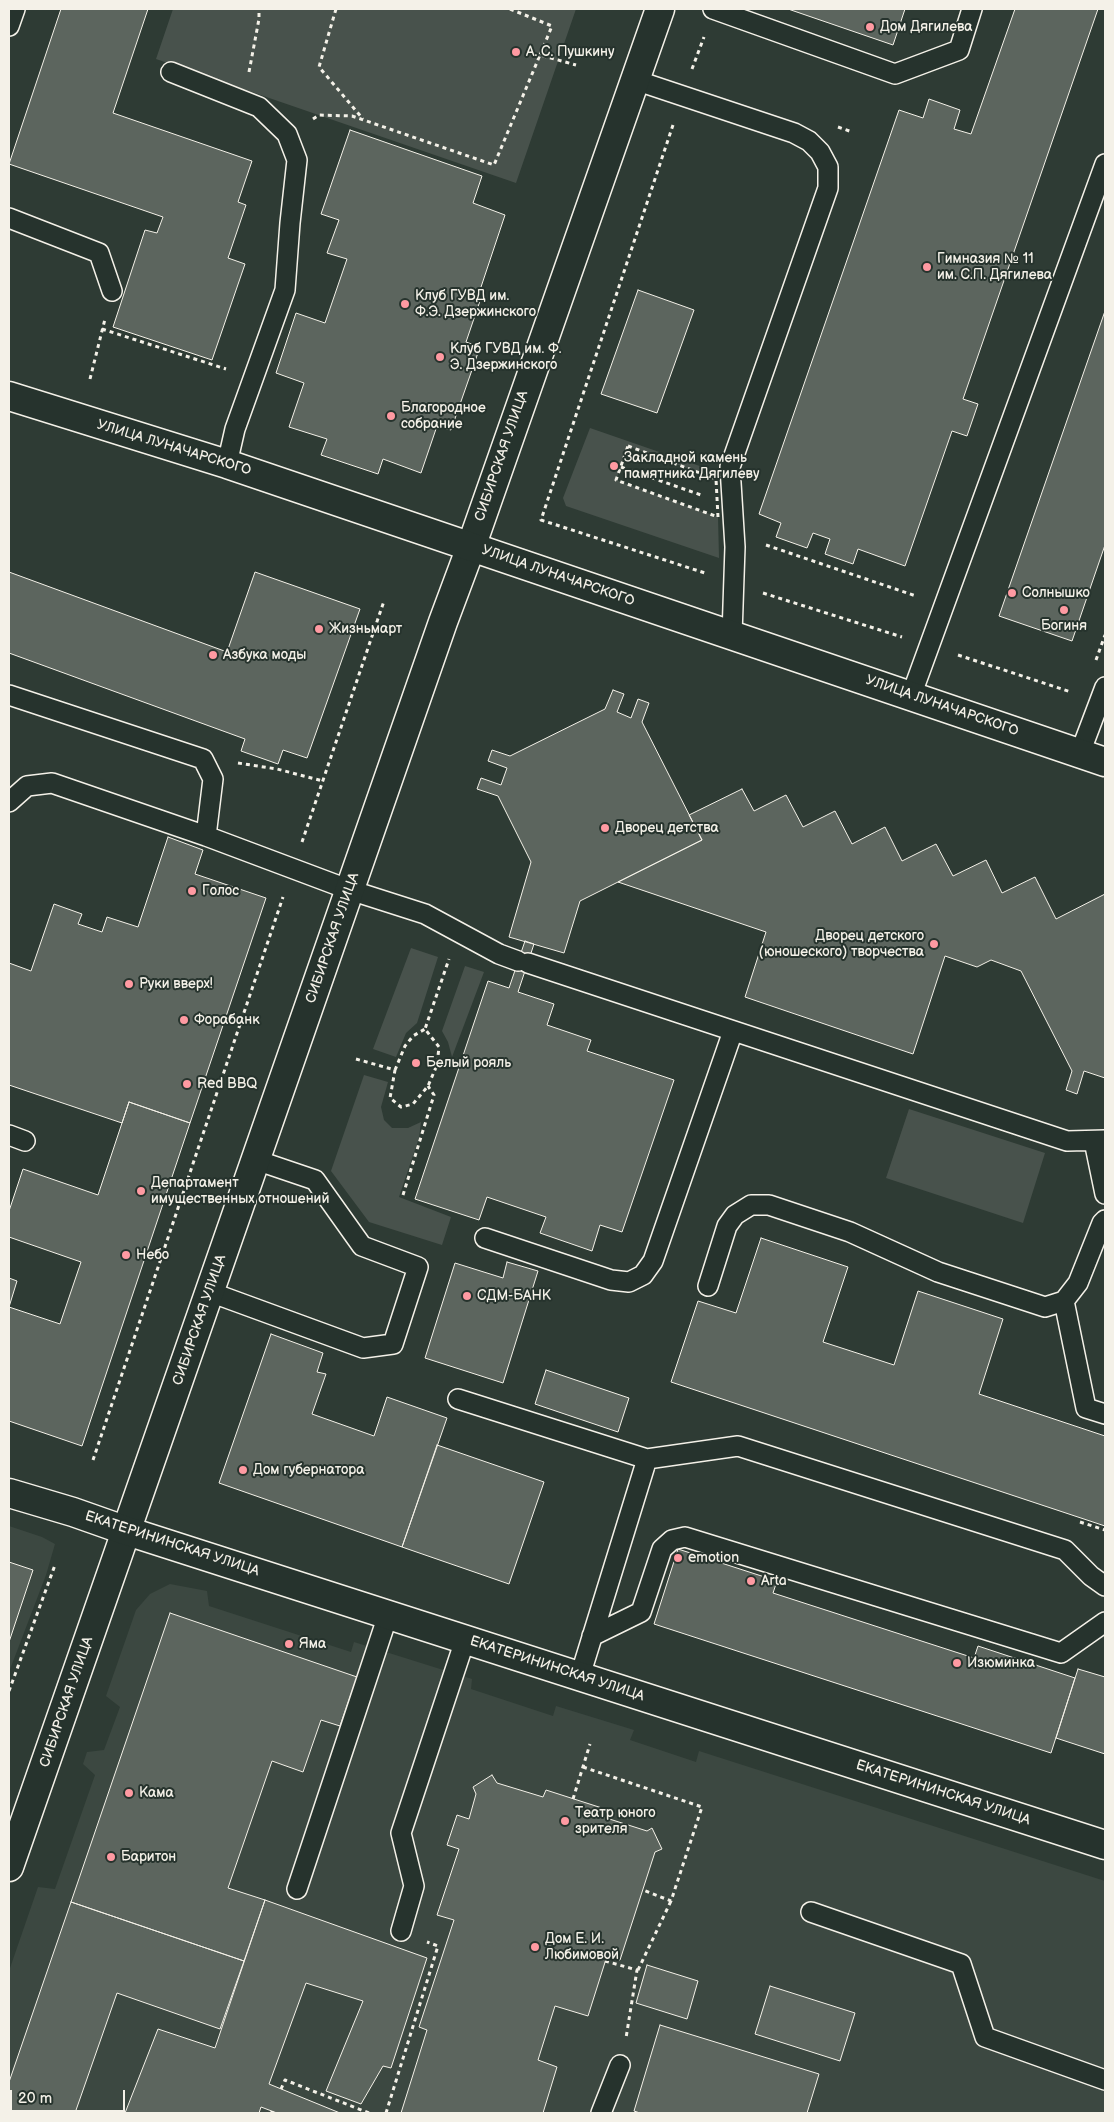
<!DOCTYPE html>
<meta charset="utf-8">
<style>
body{margin:0}
#map{position:relative;width:1114px;height:2122px;overflow:hidden;background:#2e3b34;font-family:"Balsamiq Sans",sans-serif}
canvas{display:block}
.frame{position:absolute;inset:0;border:10px solid #f4f1e8;pointer-events:none}
.scale{position:absolute;left:10px;top:2090px;width:115px;height:22px;box-sizing:border-box;border:2px solid #f4f1e8;border-top:0;padding-left:6px;font-size:15px;line-height:18px;white-space:nowrap;color:#f4f1e8;-webkit-text-stroke:4px #26332d;paint-order:stroke}
</style>
<div id="map">
<canvas width="1114" height="2122"></canvas>
<div class="frame"></div>
<div class="scale">20 m</div>
</div>
<script>
const ctx = document.querySelector('canvas').getContext('2d');
ctx.lineJoin = 'round';
function fill(path, color) { ctx.fillStyle = color; ctx.fill(path, 'evenodd'); }
const toPath = rows => new Path2D(rows.map(r => 'M' + r).join(''));
function trace(path, color, width, dash) { ctx.strokeStyle = color; ctx.lineWidth = width; ctx.lineCap = dash ? 'butt' : 'round'; ctx.setLineDash(dash || []); ctx.stroke(path); }
function write(font, color, halo, rows, align = 'center') {
  ctx.font = font + ' "Balsamiq Sans",sans-serif'; ctx.lineWidth = 4; ctx.setLineDash([]); ctx.textBaseline = 'middle'; ctx.strokeStyle = halo; ctx.fillStyle = color; for (const [text, x, y, turn = 0] of rows) {
    ctx.save(); ctx.translate(x, y); ctx.rotate((+turn || 0) * Math.PI / 180); ctx.textAlign = isNaN(turn) ? turn : align; if (halo) ctx.strokeText(text, 0, 0); ctx.fillText(text, 0, 0); ctx.restore();
  }
}
fill(toPath([
 [9,1526,42,1537,55,1544,46,1575,9,1672],
 [170,1584,207,1591,209,1606,351,1652,354,1642,472,1679,471,1689,553,1716,556,1706,634,1730,630,1740,696,1762,699,1751,1105,1881,1105,2113,9,2113,9,1971,38,1887,55,1889,95,1775,83,1764,87,1752,104,1750,120,1707,106,1696,136,1610,150,1594]
]), '#3c4841');
fill(toPath([
 [173,9,576,9,516,183,156,59],
 [590,428,717,472,716,479,628,446,616,480,718,517,719,558,566,506,563,498],
 [411,948,438,957,417,1023,406,1033,396,1057,373,1049],
 [465,966,484,972,452,1057,448,1042,442,1031],
 [364,1075,388,1082,381,1107,384,1120,392,1128,408,1128,421,1122,419,1138,399,1197,451,1217,442,1245,369,1222,331,1171],
 [909,1109,1045,1153,1023,1223,886,1178]
]), '#48524c');
const building = toPath([
 [61,9,148,9,113,113,252,161,238,202,246,205,228,258,245,264,212,360,113,327,145,230,157,233,163,217,9,164,61,9],
 [788,9,905,9,893,45,788,9],
 [1015,9,1098,9,963,399,978,404,967,436,952,431,905,566,858,549,853,564,825,554,830,539,813,533,807,548,776,537,781,523,759,514,899,110,923,118,929,99,960,110,954,129,971,134,1015,9],
 [350,130,482,176,473,203,505,215,479,293,482,295,466,342,480,347,451,430,437,426,421,473,383,459,378,474,321,455,327,439,289,427,304,383,276,373,296,313,325,323,347,259,327,253,339,220,321,214,350,130],
 [638,290,694,310,657,413,601,394,638,290],
 [1105,311,1105,545,1072,641,999,616,1105,311],
 [9,572,227,652,255,572,360,609,307,758,283,750,278,764,241,751,245,739,9,653,9,572],
 [613,690,624,694,617,712,631,718,638,699,649,703,642,722,702,840,580,901,564,953,509,937,531,862,498,796,477,789,481,778,501,785,507,768,488,761,492,750,510,756,605,709,613,690],
 [742,789,754,811,786,795,803,827,835,811,852,844,885,827,902,861,936,844,953,876,986,860,1002,893,1035,877,1056,919,1105,894,1105,1078,1084,1071,1077,1094,1066,1090,1072,1071,1021,971,991,960,977,967,945,956,913,1054,745,997,766,932,618,882,702,840,689,815,742,789],
 [168,837,203,850,195,874,266,898,190,1123,129,1102,122,1123,9,1085,9,963,31,971,54,904,82,914,78,924,102,932,107,917,138,927,168,837],
 [525,941,534,944,518,992,554,1004,547,1025,591,1040,587,1051,674,1080,622,1232,600,1225,592,1251,540,1233,546,1217,487,1197,479,1220,415,1199,488,981,509,988,525,941],
 [129,1102,190,1123,82,1446,9,1421,9,1278,17,1281,9,1307,60,1324,81,1262,9,1237,9,1211,23,1169,98,1195,129,1102],
 [761,1238,848,1267,823,1342,894,1365,918,1291,1003,1319,979,1394,1105,1436,1105,1526,671,1382,698,1301,736,1313,761,1238],
 [507,1262,538,1271,503,1383,425,1358,455,1263,503,1278,507,1262],
 [271,1334,323,1353,317,1372,326,1374,312,1414,374,1436,387,1397,447,1418,402,1547,219,1483,271,1334],
 [546,1370,629,1398,618,1432,535,1404,546,1370],
 [437,1445,544,1482,509,1584,402,1547,437,1445],
 [678,1549,777,1581,773,1593,974,1658,978,1646,1075,1678,1051,1753,654,1624,678,1549],
 [9,1562,33,1570,9,1642,9,1562],
 [170,1613,357,1677,340,1726,321,1720,303,1772,272,1761,228,1888,265,1900,244,1961,71,1902,170,1613],
 [1078,1669,1105,1677,1105,1754,1056,1738,1078,1669],
 [492,1775,497,1783,543,1797,546,1790,602,1808,600,1816,647,1831,652,1828,662,1849,655,1852,620,1960,607,1956,588,2016,555,2006,538,2060,557,2067,543,2113,401,2113,427,2030,419,2027,454,1920,437,1915,459,1849,447,1845,457,1815,469,1819,476,1794,473,1787,492,1775],
 [265,1900,427,1958,391,2068,383,2066,361,2104,326,2091,363,2001,306,1983,269,2084,340,2113,277,2113,261,2107,259,2113,125,2113,158,2029,215,2048,265,1900],
 [71,1902,244,1961,220,2029,117,1993,75,2113,9,2113,9,2082,71,1902],
 [647,1965,698,1981,687,2019,636,2003,647,1965],
 [770,1986,855,2013,840,2061,755,2034,770,1986],
 [660,2025,819,2074,807,2113,640,2113,634,2111,660,2025]
]);
fill(building, '#5c655e');
trace(building, '#f4f1e8', 1);
const service = toPath([
 [713,9,895,74,959,50,972,9],
 [9,26,15,9],
 [171,72,259,107,287,134,297,160,290,223,285,290,235,429,227,464],
 [635,80,794,133,809,141,820,152,828,167,828,188,730,467,735,547,732,635],
 [9,218,99,253,112,291],
 [9,695,203,759,213,779,206,836],
 [911,696,1105,164],
 [1080,753,1105,687],
 [9,802,27,786,52,783,206,836,350,890,425,914,499,954,518,961],
 [528,963,1067,1141,1105,1140],
 [9,1135,25,1141],
 [1094,1141,1105,1194],
 [485,1238,611,1280,629,1282,643,1275,653,1261,733,1031],
 [708,1286,727,1226,735,1215,751,1205,769,1205,850,1232,938,1272,1045,1307,1064,1301,1078,1283,1102,1223,1105,1220],
 [210,1292,363,1348,393,1344,418,1267,362,1246,315,1180,256,1160],
 [1064,1301,1086,1408,1105,1414],
 [458,1399,647,1459],
 [592,1636,641,1612,662,1549,672,1540,685,1537,1061,1653,1105,1622],
 [580,1676,647,1459,738,1446,1065,1550,1091,1576,1105,1586],
 [297,1889,388,1615],
 [811,1912,961,1964,985,2037,1105,2080],
 [401,1931,414,1886,401,1833,465,1640],
 [601,2113,620,2065]
]);
const secondary = toPath([
 [9,1867,443,622,471,547,660,9]
]);
const primary = toPath([
 [9,396,227,464,1105,762],
 [9,1493,73,1512,127,1531,1105,1845]
]);
trace(service, '#f4f1e8', 22);
trace(secondary, '#f4f1e8', 31);
trace(primary, '#f4f1e8', 31);
trace(toPath([
 [336,9,319,67,363,119],
 [510,9,552,26,540,55],
 [692,69,704,37],
 [249,72,259,19,259,9],
 [313,119,319,115,352,116,494,165,540,55,576,65],
 [673,125,541,520,705,573],
 [838,127,852,132],
 [102,329,226,369],
 [90,379,105,319],
 [628,446,716,479,718,517,616,480,628,446],
 [621,467,701,495],
 [766,545,916,596],
 [763,593,902,637],
 [958,655,1071,692],
 [1096,660,1105,635],
 [238,763,277,769,323,781],
 [302,842,384,601],
 [356,1059,395,1070,390,1098,401,1107,413,1104,428,1086,437,1065,439,1047,425,1029,449,959],
 [395,1070,405,1046,413,1036,425,1029],
 [403,1195,434,1095,428,1086],
 [93,1460,283,897],
 [1080,1522,1105,1530],
 [9,1691,55,1565],
 [583,1767,702,1807,671,1901,643,1890],
 [573,1799,590,1744],
 [605,1961,637,1970,626,2038],
 [638,1970,671,1901],
 [281,2089,285,2080,369,2113],
 [272,2113,272,2111],
 [386,2113,438,1946,427,1942]
]), '#f4f1e8', 3, [4, 4]);
trace(service, '#26332d', 19);
trace(secondary, '#26332d', 28);
trace(primary, '#26332d', 28);
for (const [x, y, r, color] of [
 [870,27,5,"#ff9aa2"],
 [516,52,5,"#ff9aa2"],
 [927,267,5,"#ff9aa2"],
 [405,304,5,"#ff9aa2"],
 [440,357,5,"#ff9aa2"],
 [391,416,5,"#ff9aa2"],
 [614,466,5,"#ff9aa2"],
 [1012,593,5,"#ff9aa2"],
 [1064,610,5,"#ff9aa2"],
 [319,629,5,"#ff9aa2"],
 [213,655,5,"#ff9aa2"],
 [605,828,5,"#ff9aa2"],
 [192,891,5,"#ff9aa2"],
 [934,944,5,"#ff9aa2"],
 [129,984,5,"#ff9aa2"],
 [184,1020,5,"#ff9aa2"],
 [416,1063,5,"#ff9aa2"],
 [187,1084,5,"#ff9aa2"],
 [141,1191,5,"#ff9aa2"],
 [126,1255,5,"#ff9aa2"],
 [467,1296,5,"#ff9aa2"],
 [243,1470,5,"#ff9aa2"],
 [678,1558,5,"#ff9aa2"],
 [751,1581,5,"#ff9aa2"],
 [289,1644,5,"#ff9aa2"],
 [957,1663,5,"#ff9aa2"],
 [129,1793,5,"#ff9aa2"],
 [565,1821,5,"#ff9aa2"],
 [111,1857,5,"#ff9aa2"],
 [535,1947,5,"#ff9aa2"]
]) { const dot = new Path2D(); dot.arc(x, y, r, 0, 2 * Math.PI); ctx.fillStyle = color; ctx.fill(dot); trace(dot, '#26332d', 2); }
write('14px', '#f4f1e8', '#26332d', [
 ["Дом Дягилева",880,27],
 ["А. С. Пушкину",526,52],
 ["Гимназия № 11",937,259],
 ["им. С.П. Дягилева",937,275],
 ["Клуб ГУВД им.",415,296],
 ["Ф.Э. Дзержинского",415,312],
 ["Клуб ГУВД им. Ф.",450,349],
 ["Э. Дзержинского",450,365],
 ["Благородное",401,408],
 ["собрание",401,424],
 ["Закладной камень",624,458],
 ["памятника Дягилеву",624,474],
 ["Солнышко",1022,593],
 ["Богиня",1064,626,"center"],
 ["Жизньмарт",329,629],
 ["Азбука моды",223,655],
 ["Дворец детства",615,828],
 ["Голос",202,891],
 ["Дворец детского",924,936,"right"],
 ["(юношеского) творчества",924,952,"right"],
 ["Руки вверх!",139,984],
 ["Форабанк",194,1020],
 ["Белый рояль",426,1063],
 ["Red BBQ",197,1084],
 ["Департамент",151,1183],
 ["имущественных отношений",151,1199],
 ["Небо",136,1255],
 ["СДМ-БАНК",477,1296],
 ["Дом губернатора",253,1470],
 ["emotion",688,1558],
 ["Arta",761,1581],
 ["Яма",299,1644],
 ["Изюминка",967,1663],
 ["Кама",139,1793],
 ["Театр юного",575,1813],
 ["зрителя",575,1829],
 ["Баритон",121,1857],
 ["Дом Е. И.",545,1939],
 ["Любимовой",545,1955]
], 'left');
write('14px', '#f4f1e8', '#26332d', [
 ["УЛИЦА ЛУНАЧАРСКОГО",174,448,17],
 ["СИБИРСКАЯ УЛИЦА",502,456,-71],
 ["УЛИЦА ЛУНАЧАРСКОГО",558,576,19],
 ["УЛИЦА ЛУНАЧАРСКОГО",942,706,19],
 ["СИБИРСКАЯ УЛИЦА",333,938,-71],
 ["СИБИРСКАЯ УЛИЦА",200,1320,-71],
 ["ЕКАТЕРИНИНСКАЯ УЛИЦА",172,1544,18],
 ["ЕКАТЕРИНИНСКАЯ УЛИЦА",557,1669,18],
 ["СИБИРСКАЯ УЛИЦА",67,1702,-71],
 ["ЕКАТЕРИНИНСКАЯ УЛИЦА",943,1793,18]
]);
</script>
